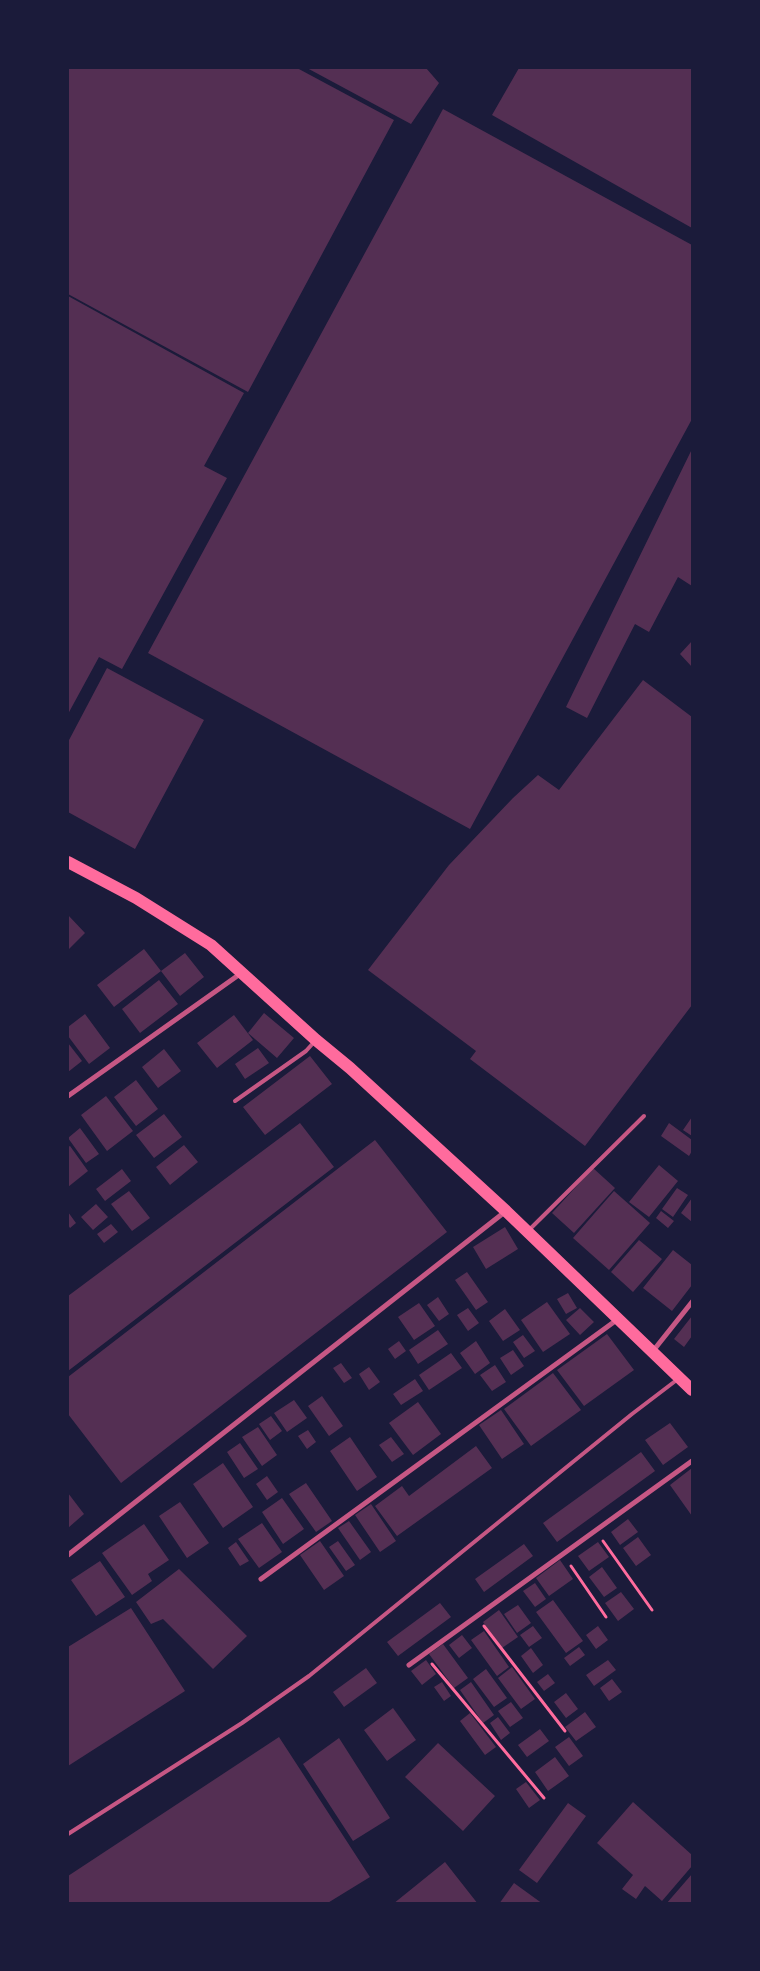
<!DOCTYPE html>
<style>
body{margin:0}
#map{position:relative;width:760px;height:1971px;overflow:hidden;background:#1b1b3a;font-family:Helvetica,sans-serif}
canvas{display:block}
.frame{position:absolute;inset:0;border:69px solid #1b1b3a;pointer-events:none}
</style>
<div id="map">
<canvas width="760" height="1971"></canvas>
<div class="frame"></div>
</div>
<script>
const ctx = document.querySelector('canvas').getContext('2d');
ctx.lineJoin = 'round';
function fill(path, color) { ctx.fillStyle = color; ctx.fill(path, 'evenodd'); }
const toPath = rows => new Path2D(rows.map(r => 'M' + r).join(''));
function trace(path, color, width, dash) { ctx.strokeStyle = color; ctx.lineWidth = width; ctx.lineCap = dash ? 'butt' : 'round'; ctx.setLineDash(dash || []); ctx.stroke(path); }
fill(toPath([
 [68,68,297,68,394,120,248,392,68,294],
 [307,68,426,68,439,83,411,124],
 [519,68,692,68,692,228,492,115],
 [443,109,692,245,692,419,470,829,148,653],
 [68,296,244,393,204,466,227,478,122,669,99,657,68,714],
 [692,449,692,586,678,577,649,632,635,624,587,718,566,707],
 [692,641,692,667,680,654],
 [107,668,204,720,135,849,68,812,68,742],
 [643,680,692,717,692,1005,585,1146,470,1059,476,1051,368,970,449,865,513,798,538,775,559,790],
 [68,915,85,933,68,950],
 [144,949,161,971,114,1007,97,985],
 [185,953,204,977,180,996,161,971],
 [159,980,178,1004,140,1033,122,1009],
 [264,1013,294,1038,277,1058,248,1033],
 [85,1014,110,1048,89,1064,68,1036,68,1027],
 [234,1015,253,1040,217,1068,197,1043],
 [68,1043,82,1061,68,1072],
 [258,1048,269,1063,245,1079,235,1064],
 [164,1049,181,1071,158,1088,142,1067],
 [310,1056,332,1084,265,1135,243,1107],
 [136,1080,158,1109,136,1126,114,1097],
 [106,1096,133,1131,107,1151,81,1115],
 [164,1114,182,1137,154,1158,136,1135],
 [692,1117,692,1136,683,1130],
 [300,1123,334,1167,68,1371,68,1296],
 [669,1123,692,1140,692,1151,689,1156,661,1136],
 [80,1128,99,1154,86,1163,68,1138],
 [375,1140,447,1232,121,1483,68,1414,68,1377],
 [184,1145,198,1162,170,1185,156,1167],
 [70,1146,88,1171,68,1187,68,1147],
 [659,1165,678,1181,649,1217,629,1202],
 [593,1168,615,1188,574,1233,552,1213],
 [122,1169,131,1181,105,1201,96,1189],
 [677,1188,688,1195,673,1217,662,1209],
 [129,1191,150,1218,132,1231,111,1204],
 [614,1191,650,1223,609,1270,573,1238],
 [692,1198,692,1222,681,1213],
 [96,1204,108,1217,93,1230,81,1217],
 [661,1211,674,1221,668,1228,656,1218],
 [68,1212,76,1223,70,1228,68,1225],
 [111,1224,118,1232,104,1243,97,1234],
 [505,1227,518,1249,486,1269,473,1247],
 [639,1240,662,1259,633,1292,611,1272],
 [673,1250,692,1265,692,1285,672,1311,643,1288],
 [467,1272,488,1302,476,1310,455,1280],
 [568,1293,577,1308,566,1314,557,1299],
 [438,1297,449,1314,439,1321,427,1305],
 [547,1302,570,1334,543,1352,521,1320],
 [419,1303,435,1326,414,1340,398,1317],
 [468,1308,479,1323,468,1331,457,1315],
 [580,1308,594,1322,580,1335,566,1320],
 [505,1309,520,1330,503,1341,489,1321],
 [692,1316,692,1336,684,1347,674,1339],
 [438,1330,448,1344,418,1364,409,1350],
 [607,1334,634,1370,584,1406,557,1370],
 [523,1335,535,1351,524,1358,513,1342],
 [399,1341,406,1351,395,1359,388,1349],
 [476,1341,490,1363,475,1374,460,1353],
 [513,1350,524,1366,511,1375,500,1358],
 [451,1353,462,1368,429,1390,419,1375],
 [341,1363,352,1378,344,1383,333,1368],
 [495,1365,506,1382,492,1391,480,1375],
 [369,1367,380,1382,369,1390,359,1374],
 [553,1373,581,1410,531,1446,504,1409],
 [415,1379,423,1391,401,1405,393,1394],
 [322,1396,343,1426,329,1436,308,1406],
 [294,1400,307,1418,287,1432,274,1413],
 [418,1402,441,1434,413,1455,389,1423],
 [501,1410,524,1444,502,1459,479,1425],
 [271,1416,282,1431,270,1440,259,1424],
 [670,1423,688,1447,663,1465,645,1440],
 [258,1427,277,1455,262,1466,242,1437],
 [308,1430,316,1442,307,1449,298,1436],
 [350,1437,377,1477,357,1491,330,1451],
 [391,1437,404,1454,392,1462,379,1445],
 [240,1443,258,1469,244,1478,227,1452],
 [476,1446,492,1468,397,1536,375,1506,402,1486,409,1496],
 [641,1452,655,1471,557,1542,543,1523],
 [223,1463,253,1507,223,1528,193,1484],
 [692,1468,692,1516,670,1485],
 [267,1476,278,1492,267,1500,256,1484],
 [306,1483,332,1521,316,1532,289,1494],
 [68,1493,84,1514,68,1528],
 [282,1498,304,1529,283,1544,262,1512],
 [180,1502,209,1543,187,1558,159,1516],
 [371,1504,396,1541,380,1552,355,1515],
 [628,1519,638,1532,620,1545,611,1532],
 [349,1521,371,1552,360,1560,338,1528],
 [262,1523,282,1552,259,1568,238,1539],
 [144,1524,169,1560,148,1574,152,1581,132,1595,102,1553],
 [638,1537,651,1555,636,1566,623,1548],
 [320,1541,344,1576,324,1590,300,1555],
 [338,1541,355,1565,346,1571,329,1547],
 [236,1542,249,1561,240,1566,228,1548],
 [598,1542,609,1557,589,1571,578,1556],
 [524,1544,533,1556,484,1592,475,1579],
 [560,1560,573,1579,549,1596,536,1578],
 [100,1561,125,1597,96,1616,71,1580],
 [602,1567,617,1588,604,1597,589,1577],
 [179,1569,247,1636,213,1669,163,1619,151,1624,136,1602],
 [535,1583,546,1599,535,1607,523,1591],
 [621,1592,634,1609,618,1621,605,1603],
 [553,1600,583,1641,566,1653,536,1612],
 [440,1603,451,1617,398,1656,387,1642],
 [518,1605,531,1623,517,1633,504,1614],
 [131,1608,185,1691,68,1766,68,1647],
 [499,1610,518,1637,502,1648,483,1622],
 [533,1626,542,1638,529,1647,520,1635],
 [598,1626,608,1640,596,1649,586,1635],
 [484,1631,509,1667,497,1676,471,1640],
 [462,1635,472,1648,459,1658,449,1645],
 [443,1644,468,1678,454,1688,429,1654],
 [579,1647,585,1655,570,1666,564,1658],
 [531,1648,543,1665,533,1673,521,1656],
 [426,1660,436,1674,422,1685,411,1671],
 [608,1660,616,1670,594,1686,586,1675],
 [512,1667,535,1699,521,1709,498,1678],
 [366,1668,377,1683,344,1707,333,1692],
 [486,1669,507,1698,494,1707,473,1679],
 [548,1674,555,1683,544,1691,537,1682],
 [612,1679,622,1692,609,1701,600,1688],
 [442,1682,451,1696,444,1701,434,1687],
 [471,1682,494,1715,483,1723,460,1690],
 [566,1693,578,1709,566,1718,554,1702],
 [511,1702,523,1718,510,1727,498,1711],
 [393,1708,416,1740,387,1761,364,1730],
 [585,1712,596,1727,576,1741,565,1727],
 [470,1713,496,1747,485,1755,460,1721],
 [498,1717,510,1733,501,1740,490,1723],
 [540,1729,549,1741,527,1757,518,1745],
 [279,1737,370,1877,326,1904,68,1904,68,1876],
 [569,1737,583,1756,569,1766,555,1747],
 [339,1738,390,1818,353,1841,303,1764],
 [438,1743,495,1796,463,1831,405,1777],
 [555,1757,569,1776,548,1791,535,1772],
 [526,1782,540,1800,529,1808,516,1789],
 [633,1802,692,1855,692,1866,662,1901,645,1886,636,1899,622,1889,633,1875,597,1843],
 [568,1803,586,1816,537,1883,519,1870],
 [445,1862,478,1904,393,1904],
 [692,1874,692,1904,666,1904],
 [514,1883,543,1904,499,1904]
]), '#542f53');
trace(toPath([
 [603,1541,652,1610],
 [571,1566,606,1617],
 [484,1626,565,1731],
 [432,1664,544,1798]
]), '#ff6b9d', 3);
trace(toPath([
 [235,1101,306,1051,315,1041],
 [528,1231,644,1116],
 [68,1834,242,1723,309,1676,632,1414,678,1379]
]), '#c65784', 4);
trace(toPath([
 [68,1096,240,974],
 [653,1351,692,1302],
 [68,1555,506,1211],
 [261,1579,618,1319],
 [409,1665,692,1461]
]), '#c65784', 5);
trace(toPath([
 [68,862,136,898,211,945,316,1040,350,1068,506,1211,692,1390]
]), '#ff6b9d', 12);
</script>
